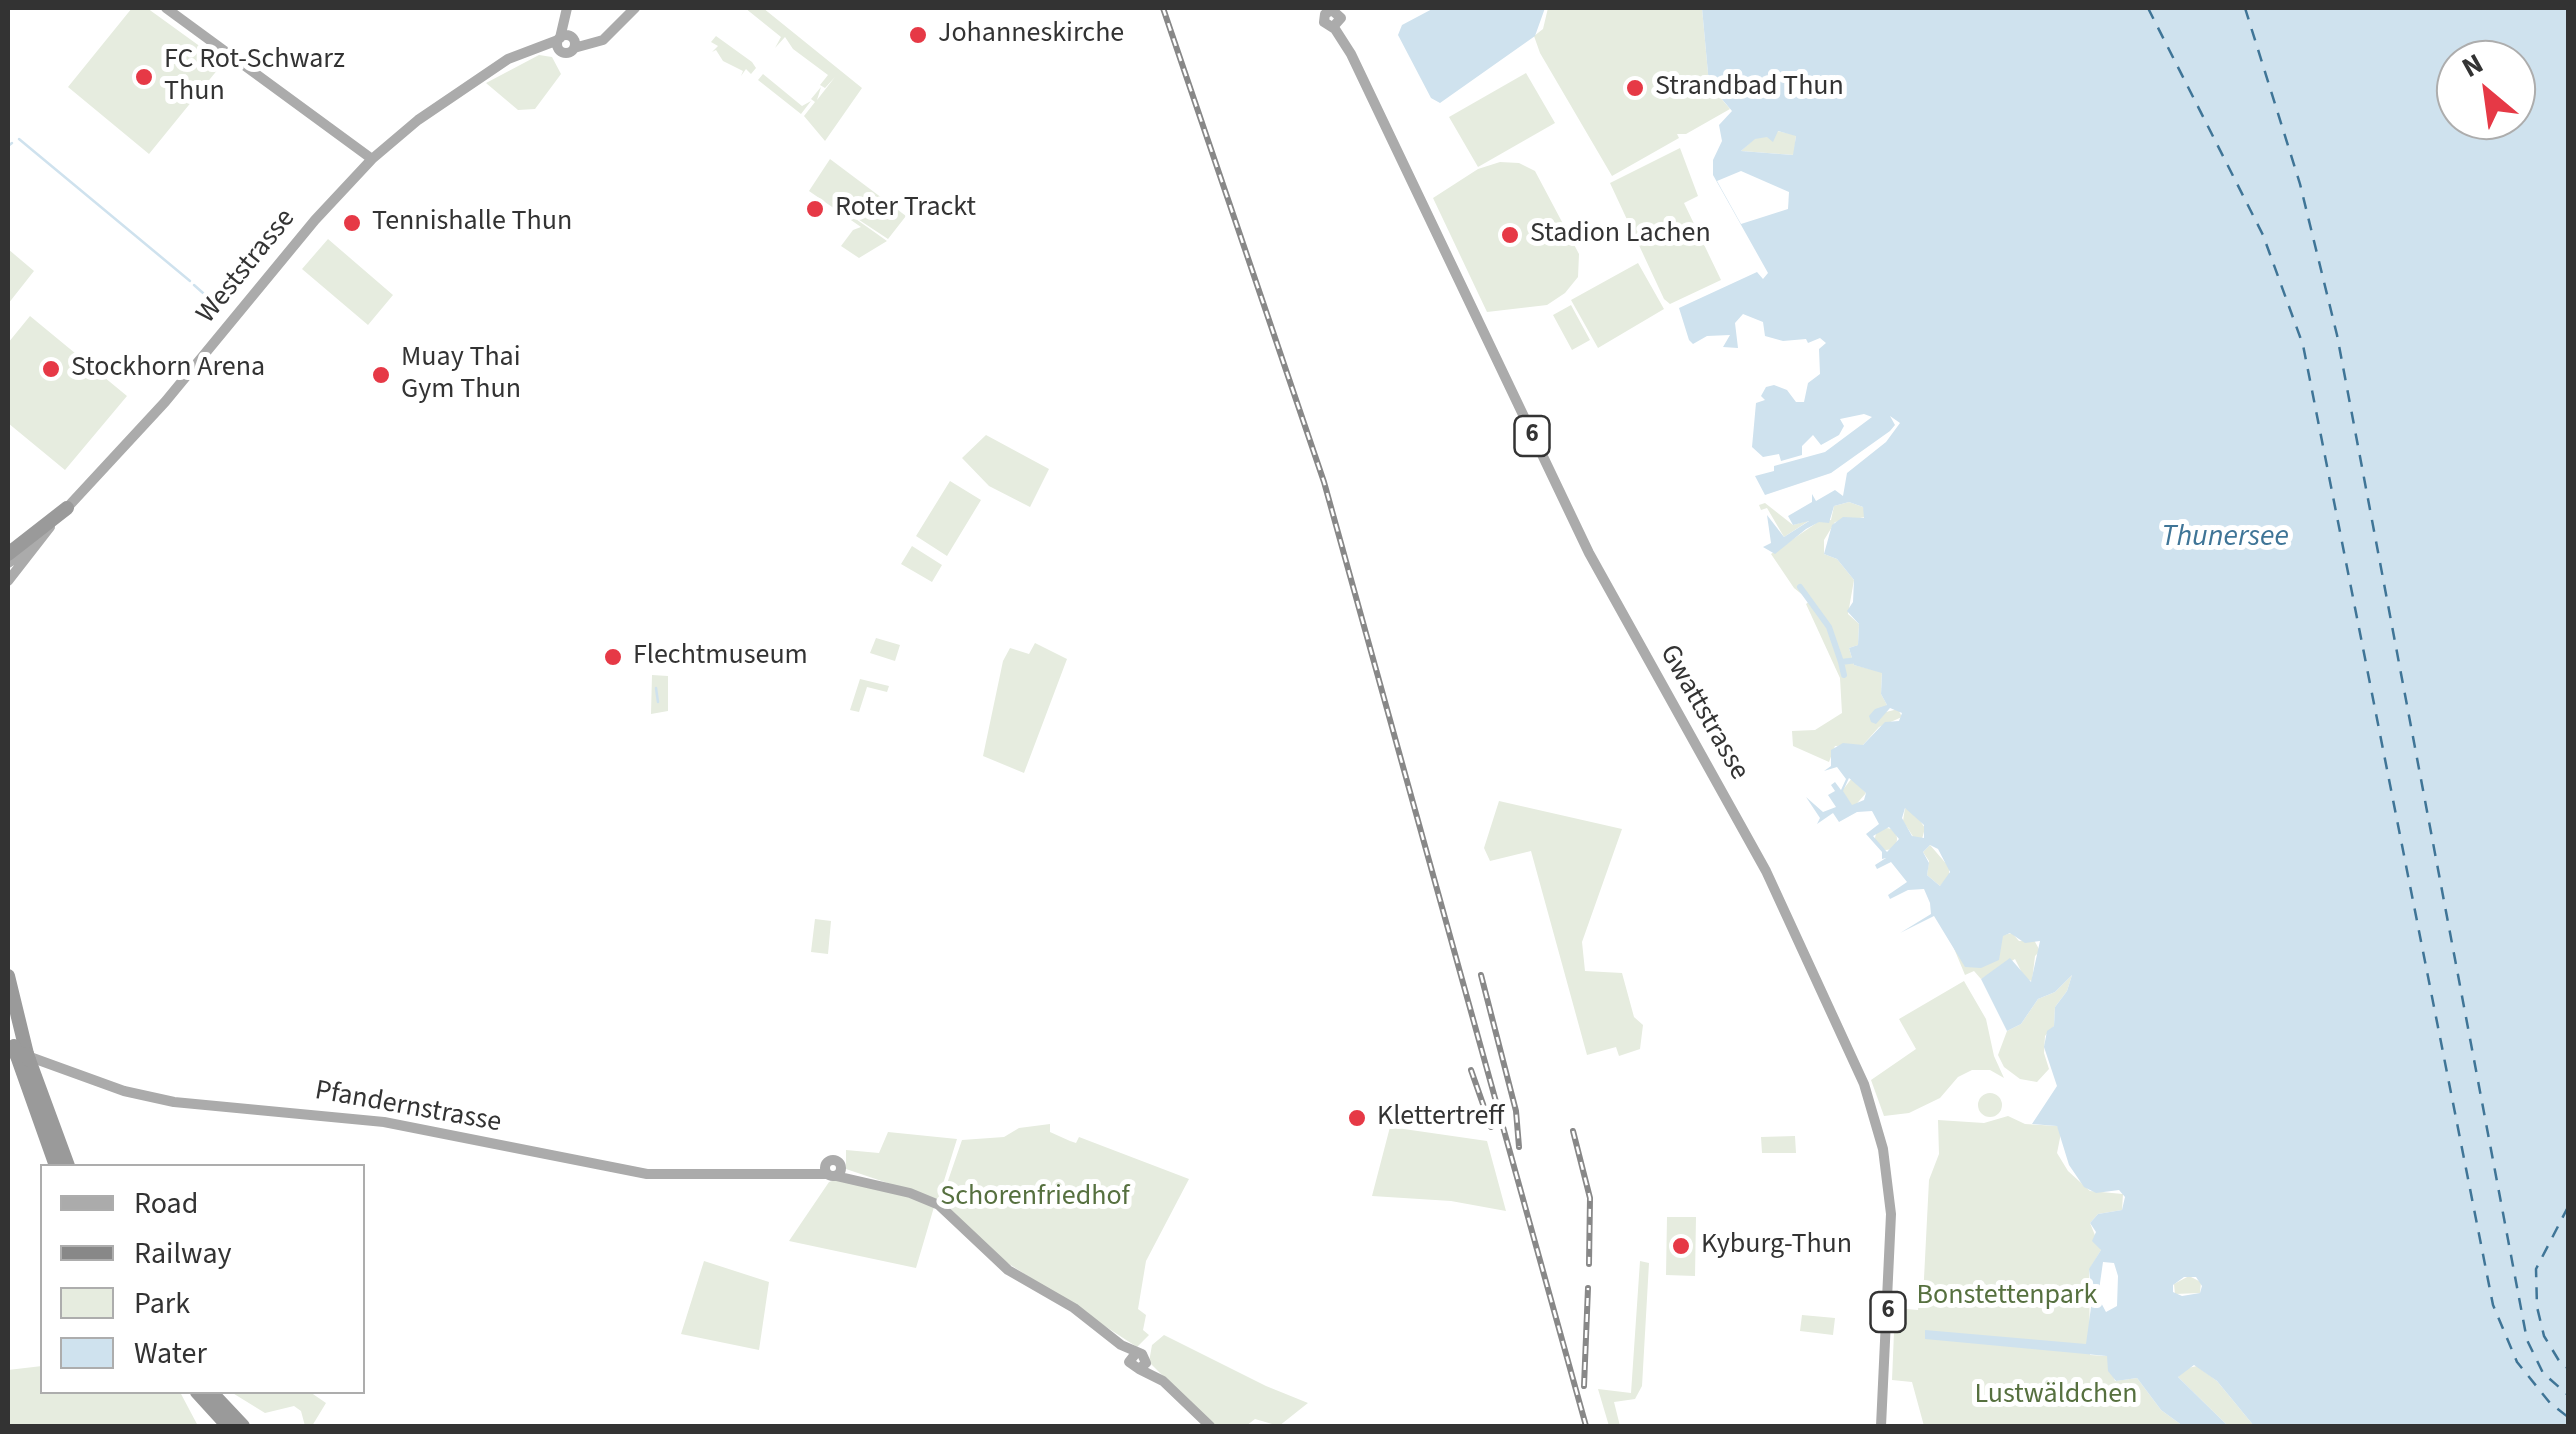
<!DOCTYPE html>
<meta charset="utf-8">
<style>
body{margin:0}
#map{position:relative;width:2576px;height:1434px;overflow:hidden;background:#fff;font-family:"Source Sans 3",sans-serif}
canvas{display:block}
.frame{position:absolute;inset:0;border:10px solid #333;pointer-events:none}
.legend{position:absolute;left:40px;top:1164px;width:325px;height:230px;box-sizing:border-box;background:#fff;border:2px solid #adadad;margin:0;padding:12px 18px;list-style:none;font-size:30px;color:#333}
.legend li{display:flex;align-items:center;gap:20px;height:50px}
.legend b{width:50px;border:2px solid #adadad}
.north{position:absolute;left:2436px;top:40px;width:100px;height:100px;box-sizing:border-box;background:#fff;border:2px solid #adadad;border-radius:50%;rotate:331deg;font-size:28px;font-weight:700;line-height:40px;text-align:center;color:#333}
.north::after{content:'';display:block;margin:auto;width:35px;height:45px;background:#e63946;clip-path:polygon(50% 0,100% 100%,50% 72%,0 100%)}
</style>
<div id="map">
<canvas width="2576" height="1434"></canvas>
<div class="frame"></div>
<ul class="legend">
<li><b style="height:12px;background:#ababab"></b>Road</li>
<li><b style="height:12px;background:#888"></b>Railway</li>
<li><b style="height:28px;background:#e6ecdf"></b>Park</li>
<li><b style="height:28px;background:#cfe2ee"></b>Water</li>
</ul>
<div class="north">N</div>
</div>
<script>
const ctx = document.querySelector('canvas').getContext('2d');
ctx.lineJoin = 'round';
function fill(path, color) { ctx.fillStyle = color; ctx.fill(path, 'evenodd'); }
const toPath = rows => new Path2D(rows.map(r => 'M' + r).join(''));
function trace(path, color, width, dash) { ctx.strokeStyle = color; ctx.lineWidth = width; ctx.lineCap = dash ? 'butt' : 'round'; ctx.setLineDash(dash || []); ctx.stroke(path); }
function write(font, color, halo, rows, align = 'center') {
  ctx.font = font + ' "Source Sans 3",sans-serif'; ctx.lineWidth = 10; ctx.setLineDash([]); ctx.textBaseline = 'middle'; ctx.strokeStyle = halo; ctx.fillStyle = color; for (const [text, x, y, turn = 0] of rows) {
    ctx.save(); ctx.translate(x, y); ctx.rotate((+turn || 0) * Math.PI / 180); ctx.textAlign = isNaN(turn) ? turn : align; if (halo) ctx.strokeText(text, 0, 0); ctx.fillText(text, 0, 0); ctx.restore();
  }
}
fill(toPath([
 [132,8,147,8,223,63,149,154,68,87],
 [745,8,763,8,862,88,825,141,804,116,815,102,811,99,821,87,817,100,835,77,825,88,820,85,828,75,793,49,785,37,775,48,781,37],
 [1548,8,1702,8,1709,84,1730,109,1686,134,1677,134,1679,138,1612,176,1540,53,1534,36,1543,29],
 [716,36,752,62,756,68,751,74,746,69,741,76,743,71,723,61,716,50,712,52,718,46,711,42],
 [539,55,552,57,561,74,535,109,518,110,486,83],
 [1526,73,1555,123,1478,167,1449,117],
 [763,74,802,106,811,101,801,114,758,80],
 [1777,131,1796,135,1794,155,1741,151,1754,139],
 [1680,148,1698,196,1684,203,1721,280,1670,304,1664,299,1610,183],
 [830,159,906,216,888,239,829,200,887,241,859,258,841,246,853,230,861,227,809,191],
 [1500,162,1519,163,1535,171,1579,254,1578,277,1565,293,1547,305,1487,312,1433,198,1478,169],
 [328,239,393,295,368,325,302,269],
 [8,249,34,271,8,304],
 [1638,263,1664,309,1598,348,1571,300],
 [1571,305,1590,340,1572,350,1553,315],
 [30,316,127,396,65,470,8,423,8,343],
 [986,435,1049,469,1030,507,989,486,962,458],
 [950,481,981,500,947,556,916,536],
 [1849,502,1863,507,1866,517,1835,522,1824,540,1824,554,1837,559,1854,580,1848,614,1859,624,1858,645,1849,648,1854,665,1882,672,1881,694,1887,705,1882,713,1898,709,1902,717,1879,727,1863,745,1835,746,1829,762,1793,746,1792,731,1815,730,1842,713,1840,678,1806,604,1810,601,1794,588,1771,554,1818,522,1831,520,1834,506],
 [1765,503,1793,525,1810,520,1784,537,1767,508,1761,510,1759,505],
 [912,546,942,565,932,582,901,564],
 [876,638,900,645,895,661,870,653],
 [1035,643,1067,659,1024,773,983,756,1003,661,1010,648,1029,654],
 [652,675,668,676,668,711,651,714],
 [860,679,889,686,887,692,867,687,859,712,850,710],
 [1852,778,1866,793,1853,808,1842,791],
 [1499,801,1622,829,1582,942,1585,971,1622,973,1634,1017,1643,1025,1640,1049,1619,1056,1616,1047,1587,1055,1531,851,1490,861,1484,848],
 [1905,808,1914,812,1925,828,1922,839,1914,838,1903,821],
 '1875 839a11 11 0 1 1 22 0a11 11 0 1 1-22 0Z',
 [1930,845,1949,867,1949,879,1940,886,1927,875,1929,861,1923,852],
 [815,919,831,921,828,954,811,952],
 [2012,933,2019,941,2034,940,2040,951,2035,956,2032,981,2025,979,2015,959,1981,979,1974,971,1965,975,1953,946],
 [2072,975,2067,991,2055,1007,2054,1026,2045,1036,2044,1053,2049,1069,2037,1082,2020,1079,2004,1067,1998,1055,2007,1031,2021,1024,2038,999,2055,992],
 [1964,981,1986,1019,1994,1056,2004,1078,1990,1070,1972,1070,1958,1077,1940,1098,1909,1113,1884,1116,1871,1080,1916,1049,1899,1019],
 '1978 1105a12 12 0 1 1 24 0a12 12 0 1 1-24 0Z',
 [2008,1116,2025,1124,2057,1126,2061,1133,2057,1153,2068,1171,2090,1191,2123,1194,2122,1210,2098,1214,2090,1223,2101,1250,2089,1270,2090,1355,2107,1356,2115,1381,2137,1378,2161,1410,2183,1426,1924,1426,1912,1382,1892,1380,1895,1308,1918,1310,1919,1299,1923,1298,1929,1180,1939,1154,1938,1120,1984,1123],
 [1050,1124,1050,1132,1070,1141,1076,1143,1079,1137,1189,1179,1146,1261,1138,1309,1146,1315,1143,1330,1149,1335,1137,1347,1000,1258,941,1201,962,1140,1004,1137,1019,1128],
 [1390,1127,1487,1141,1506,1211,1451,1201,1372,1196],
 [888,1132,957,1139,938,1200,846,1169,846,1150,879,1153],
 [1795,1136,1796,1153,1762,1153,1761,1137],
 [838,1179,909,1195,934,1207,916,1268,789,1241,829,1182],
 [1667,1217,1696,1217,1695,1276,1666,1275],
 [704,1261,769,1282,759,1350,681,1334],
 [1640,1261,1649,1263,1642,1386,1635,1399,1614,1402,1620,1426,1609,1426,1598,1389,1631,1393],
 [2189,1276,2201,1282,2200,1293,2175,1294,2174,1284],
 [1802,1315,1835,1318,1833,1335,1800,1331],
 [1164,1335,1266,1386,1308,1403,1279,1426,1255,1419,1246,1426,1213,1426,1149,1362,1152,1345],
 [42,1366,42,1392,180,1392,198,1426,8,1426,8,1370],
 [2197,1366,2217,1381,2254,1426,2228,1426,2178,1377,2183,1369],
 [231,1392,310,1392,326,1403,312,1426,305,1426,301,1411,294,1406,265,1413]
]), '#e6ecdf');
fill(toPath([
 [1434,8,1545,8,1535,36,1440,103,1431,98,1398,35,1402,25],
 [1702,8,2568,8,2568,1426,2254,1426,2217,1381,2194,1365,2178,1377,2228,1426,2183,1426,2161,1410,2137,1378,2116,1381,2108,1371,2107,1356,1925,1339,1925,1330,2086,1344,2092,1300,2089,1269,2101,1250,2092,1241,2096,1232,2090,1223,2098,1214,2122,1210,2125,1197,2119,1190,2096,1193,2084,1187,2069,1165,2057,1126,2032,1124,2057,1086,2044,1047,2047,1031,2054,1026,2055,1007,2067,991,2072,975,2055,992,2038,999,2021,1024,2007,1031,1981,979,2010,958,2031,982,2040,941,2025,943,2010,933,2003,936,1999,960,1981,968,1965,967,1934,916,1900,933,1931,914,1930,903,1924,889,1908,890,1890,899,1888,895,1907,882,1891,862,1877,869,1875,865,1886,858,1882,859,1882,852,1866,834,1879,824,1872,811,1857,812,1839,822,1833,813,1817,824,1820,818,1806,797,1823,812,1836,807,1828,795,1835,791,1831,785,1835,782,1841,790,1846,779,1837,767,1824,771,1831,766,1831,750,1843,743,1863,745,1885,722,1899,721,1902,713,1890,708,1876,724,1871,722,1869,716,1875,709,1887,705,1881,694,1882,673,1854,665,1849,648,1858,645,1859,624,1847,611,1853,602,1854,580,1837,559,1824,554,1832,525,1843,517,1864,518,1863,507,1849,502,1834,506,1829,523,1819,522,1806,529,1775,554,1763,547,1771,543,1767,515,1784,537,1809,521,1793,525,1788,516,1812,502,1812,494,1816,501,1835,490,1843,496,1847,473,1886,442,1900,423,1890,416,1895,425,1890,431,1831,473,1765,495,1755,476,1774,471,1774,466,1825,452,1872,417,1864,414,1840,419,1844,426,1839,435,1821,445,1813,435,1802,446,1802,455,1781,461,1779,454,1763,457,1752,447,1756,403,1765,400,1761,396,1766,387,1774,385,1787,390,1796,402,1804,402,1808,383,1820,374,1819,349,1826,343,1820,338,1808,343,1806,339,1783,341,1765,336,1763,322,1743,314,1735,323,1738,348,1723,347,1730,335,1707,336,1693,344,1689,340,1679,308,1757,272,1763,279,1768,273,1713,175,1713,160,1722,141,1719,125,1732,111,1709,84],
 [2456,60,2516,60,2516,120,2456,120],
 [1778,131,1796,136,1793,155,1741,151,1755,139,1767,137,1773,142],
 [1849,778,1866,793,1864,800,1852,805,1843,791],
 [1905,808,1924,825,1924,838,1912,836,1902,818],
 [1889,827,1899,839,1887,852,1873,836],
 [1930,845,1938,849,1950,872,1940,886,1927,875,1929,863,1923,852],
 [2103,1262,2114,1263,2118,1276,2117,1306,2106,1312,2098,1297],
 [2184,1277,2196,1277,2202,1286,2200,1293,2182,1296,2173,1292,2173,1285]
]), '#cfe2ee');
fill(toPath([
 [1741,171,1789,192,1788,209,1741,224,1717,181]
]), '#fff');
trace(toPath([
 [19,139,190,281],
 [8,146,12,143],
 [194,285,221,309],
 [656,688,658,702]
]), '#cfe2ee', 2.5);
trace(toPath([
 [1800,587,1829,627,1841,662,1858,660],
 [1841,662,1844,675]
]), '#cfe2ee', 6);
trace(toPath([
 [2148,8,2263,235,2303,345,2493,1305,2517,1362,2550,1403,2568,1417],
 [2245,8,2300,184,2337,335,2527,1340,2543,1373,2568,1395],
 [2568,1207,2536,1269,2537,1307,2544,1336,2561,1364,2568,1368]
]), '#3f7597', 2.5, [12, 10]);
trace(toPath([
 [166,8,372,159],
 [1333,27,1341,18,1332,10,1325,14,1324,22,1335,29,1351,54,1589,553,1766,871,1864,1084,1883,1149,1891,1214,1881,1426],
 '557 44a9 9 0 1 1 18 0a9 9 0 1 1-18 0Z',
 [560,38,567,8],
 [574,48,603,40,635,8],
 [65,510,165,402,315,220,372,159,418,120,508,59,558,40],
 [8,563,28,550],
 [8,581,50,527],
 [8,1049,124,1091,174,1102,384,1122,647,1174,827,1174],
 '825 1168a8 8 0 1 1 16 0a8 8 0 1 1-16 0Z',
 [836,1176,910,1193,939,1205,1008,1270,1074,1308,1121,1345,1142,1354,1146,1363,1139,1369,1129,1362,1136,1353],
 [1139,1369,1163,1381,1210,1426]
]), '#ababab', 10);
trace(toPath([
 [8,554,67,508],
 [8,976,27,1054],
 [17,1056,56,1166],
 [29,1060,68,1166],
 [197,1392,228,1426],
 [211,1392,243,1426]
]), '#9a9a9a', 14);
const rail = toPath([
 [1163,8,1324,482,1586,1426],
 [1481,975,1516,1111,1519,1147],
 [1471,1070,1491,1127],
 [1573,1131,1590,1198,1589,1264],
 [1584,1386,1588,1288]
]);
trace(rail, '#888', 6);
trace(rail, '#fff', 2.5, [8]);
trace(toPath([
 [14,1046,17,1056],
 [27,1054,29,1060]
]), '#9a9a9a', 14);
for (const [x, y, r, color] of [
 [918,35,10,"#e63946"],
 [144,77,10,"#e63946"],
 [1635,88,10,"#e63946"],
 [815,209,10,"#e63946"],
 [352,223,10,"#e63946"],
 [1510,235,10,"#e63946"],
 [51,369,10,"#e63946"],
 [381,375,10,"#e63946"],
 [613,657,10,"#e63946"],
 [1357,1118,10,"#e63946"],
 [1681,1246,10,"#e63946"]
]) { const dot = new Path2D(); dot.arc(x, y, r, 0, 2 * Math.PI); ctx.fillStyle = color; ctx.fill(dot); trace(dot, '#fff', 4); }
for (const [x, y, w] of [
 [1532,436,35],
 [1888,1312,35]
]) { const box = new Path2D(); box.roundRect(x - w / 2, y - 20, w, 40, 8); ctx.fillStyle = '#fff'; ctx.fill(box); trace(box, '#333', 2.5); }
write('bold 25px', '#333', null, [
 ["6",1532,436],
 ["6",1888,1312]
]);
write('28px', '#333', '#fff', [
 ["Johanneskirche",938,35],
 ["FC Rot-Schwarz",164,61],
 ["Thun",164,93],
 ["Strandbad Thun",1655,88],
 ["Roter Trackt",835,209],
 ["Tennishalle Thun",372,223],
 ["Stadion Lachen",1530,235],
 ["Muay Thai",401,359],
 ["Gym Thun",401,391],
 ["Stockhorn Arena",71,369],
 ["Flechtmuseum",633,657],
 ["Klettertreff",1377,1118],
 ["Kyburg-Thun",1701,1246]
], 'left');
write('28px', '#333', '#fff', [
 ["Weststrasse",247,267,-51],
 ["Gwattstrasse",1703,713,60],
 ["Pfandernstrasse",408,1108,10]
]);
write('28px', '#56703f', '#fff', [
 ["Schorenfriedhof",1035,1198],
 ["Bonstettenpark",2007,1297],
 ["Lustwäldchen",2056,1396]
]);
write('italic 30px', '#3f7597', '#fff', [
 ["Thunersee",2225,538]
]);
</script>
